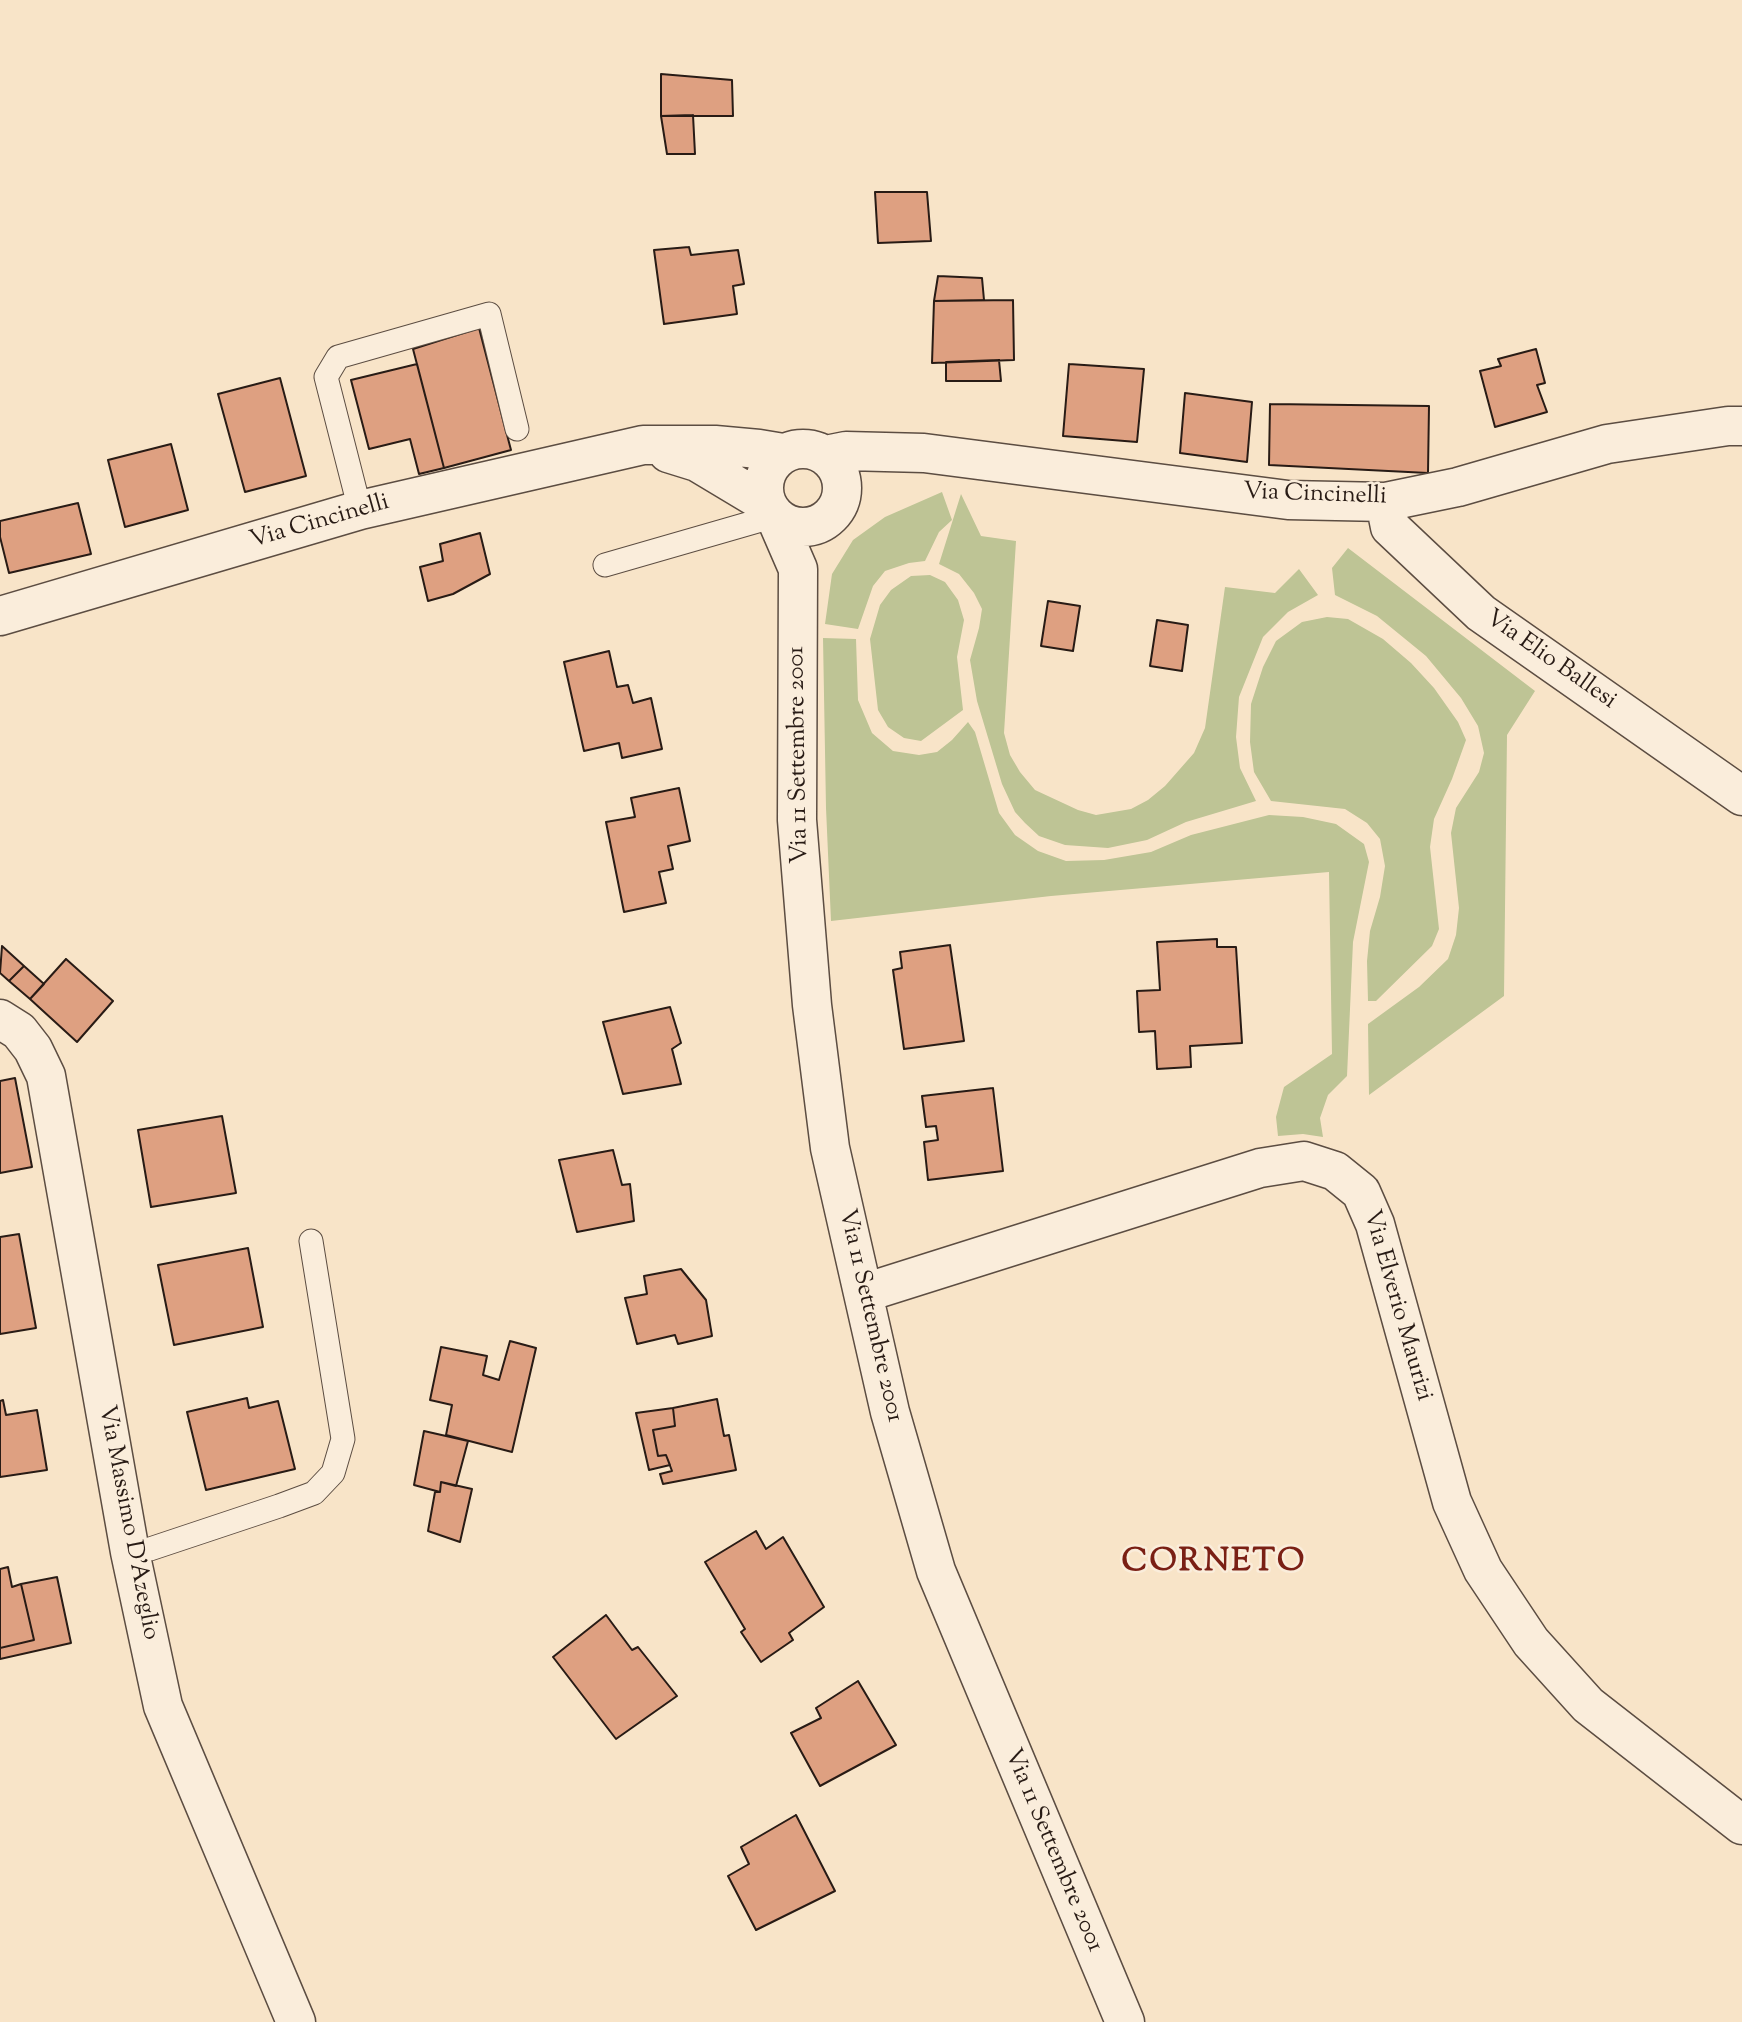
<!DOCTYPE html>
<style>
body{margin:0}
canvas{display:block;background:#f8e4c8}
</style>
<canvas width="1742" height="2022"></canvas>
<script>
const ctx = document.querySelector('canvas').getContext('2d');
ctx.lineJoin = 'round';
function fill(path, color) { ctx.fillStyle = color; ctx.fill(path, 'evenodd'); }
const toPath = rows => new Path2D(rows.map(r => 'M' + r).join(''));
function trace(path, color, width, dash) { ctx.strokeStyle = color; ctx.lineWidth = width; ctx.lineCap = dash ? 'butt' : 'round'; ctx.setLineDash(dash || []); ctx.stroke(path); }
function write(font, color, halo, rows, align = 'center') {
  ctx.font = font + ' "Sorts Mill Goudy",serif'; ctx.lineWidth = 5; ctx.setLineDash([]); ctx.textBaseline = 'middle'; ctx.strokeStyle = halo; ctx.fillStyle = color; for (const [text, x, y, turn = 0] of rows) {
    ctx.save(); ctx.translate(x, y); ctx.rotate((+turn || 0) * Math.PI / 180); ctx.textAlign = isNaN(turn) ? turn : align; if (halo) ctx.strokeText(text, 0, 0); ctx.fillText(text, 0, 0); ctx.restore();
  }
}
fill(toPath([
 [942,492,952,520,939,532,925,561,909,563,885,571,873,586,858,629,825,624,832,574,853,540,885,517],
 [961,494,981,536,1016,541,1004,733,1010,755,1020,772,1035,790,1078,810,1096,815,1131,809,1148,800,1165,786,1194,753,1205,728,1225,587,1275,593,1299,569,1318,595,1288,612,1263,637,1239,697,1236,737,1240,768,1256,801,1186,822,1147,840,1108,848,1065,845,1039,836,1025,823,1015,812,1002,784,977,701,970,660,979,628,982,609,974,593,959,574,939,564],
 [1348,548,1535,691,1507,735,1504,996,1369,1095,1368,1024,1419,987,1448,959,1456,935,1459,908,1451,833,1456,808,1479,772,1484,753,1478,726,1461,698,1426,656,1377,616,1335,595,1332,568],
 [930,575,945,582,958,600,964,620,957,657,963,710,921,741,904,738,888,727,878,710,870,639,880,605,891,590,911,576],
 [1327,617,1348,619,1383,639,1411,663,1434,688,1458,722,1466,740,1452,779,1434,819,1430,847,1439,929,1432,946,1376,1001,1368,1001,1367,961,1370,931,1380,897,1385,866,1380,839,1367,823,1345,809,1271,801,1254,772,1250,742,1251,704,1263,667,1276,641,1302,622],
 [823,638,856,639,858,700,872,733,893,751,919,755,937,752,952,740,968,722,975,732,999,813,1015,835,1038,851,1066,861,1104,860,1151,852,1191,835,1269,815,1303,817,1336,824,1364,844,1369,862,1353,942,1347,1076,1328,1095,1320,1118,1323,1137,1303,1134,1278,1136,1276,1117,1284,1087,1332,1054,1329,872,1051,896,831,921,826,808]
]), '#bec495');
const building = toPath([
 [661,74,732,80,733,116,661,116,661,74],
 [693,115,695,154,667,154,661,116,693,115],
 [875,192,927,192,931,241,878,243,875,192],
 [689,247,691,255,738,250,744,284,733,286,737,314,664,324,654,250,689,247],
 [938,276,982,278,984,300,934,301,938,276],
 [1013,300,1014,360,932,363,934,301,1013,300],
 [479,328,511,450,444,468,413,349,479,328],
 [1536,349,1545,383,1537,385,1547,412,1495,427,1480,371,1501,366,1498,359,1536,349],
 [999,360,1001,381,946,381,946,362,999,360],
 [417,364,444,468,419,474,410,439,369,449,351,380,417,364],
 [1069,364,1144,369,1137,442,1063,436,1069,364],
 [280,378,306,476,245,492,218,394,280,378],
 [1185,393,1252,402,1247,462,1180,453,1185,393],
 [1270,404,1429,406,1428,473,1269,465,1270,404],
 [171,444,188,510,125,527,108,460,171,444],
 [78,503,91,554,9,573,0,537,0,521,78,503],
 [480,533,490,574,453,594,428,601,420,567,443,561,440,544,480,533],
 [1048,601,1080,606,1073,651,1041,646,1048,601],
 [1157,620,1188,625,1182,671,1150,666,1157,620],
 [609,651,617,687,628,685,633,703,651,698,662,749,622,758,619,743,584,751,564,662,609,651],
 [679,788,690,841,668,846,673,869,659,872,666,903,624,912,606,822,635,817,631,798,679,788],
 [1217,939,1217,947,1236,947,1242,1043,1190,1046,1191,1067,1157,1069,1155,1031,1139,1032,1137,991,1160,990,1157,942,1217,939],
 [950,945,964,1041,904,1049,893,970,902,968,900,952,950,945],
 [2,946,24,966,9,981,0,973,2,946],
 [66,959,113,1001,77,1042,30,999,66,959],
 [24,966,44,984,30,999,9,981,24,966],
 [670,1007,681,1043,672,1049,681,1084,623,1094,603,1022,670,1007],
 [15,1078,32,1167,0,1173,0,1081,15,1078],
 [993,1088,1003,1171,928,1180,924,1142,938,1140,936,1126,926,1127,922,1096,993,1088],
 [222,1116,236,1193,151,1207,138,1130,222,1116],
 [613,1150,622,1185,630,1184,634,1221,577,1232,559,1160,613,1150],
 [19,1234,36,1328,0,1334,0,1237,19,1234],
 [248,1248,263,1327,174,1345,158,1265,248,1248],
 [681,1269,706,1300,712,1336,678,1344,675,1335,637,1344,625,1298,647,1294,644,1276,681,1269],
 [510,1341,536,1348,512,1452,446,1435,452,1405,430,1400,441,1347,487,1356,483,1375,499,1380,510,1341],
 [247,1398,249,1408,278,1401,295,1469,206,1490,187,1412,247,1398],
 [717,1399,724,1436,729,1435,736,1470,663,1484,660,1474,672,1471,666,1455,658,1456,653,1430,675,1426,673,1408,717,1399],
 [3,1400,6,1415,37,1410,47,1470,0,1477,0,1401,3,1400],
 [673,1408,675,1426,653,1430,658,1456,666,1455,670,1465,649,1470,636,1413,673,1408],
 [424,1431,468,1441,456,1486,441,1482,440,1492,414,1485,424,1431],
 [441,1482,472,1489,460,1542,428,1531,435,1492,440,1492,441,1482],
 [756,1531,766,1549,783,1537,824,1607,789,1633,793,1640,761,1662,741,1632,745,1629,705,1562,756,1531],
 [8,1567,12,1587,21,1584,34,1640,0,1648,0,1569,8,1567],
 [57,1577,71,1643,0,1659,0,1648,34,1640,21,1584,57,1577],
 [606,1615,632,1650,638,1647,677,1696,616,1739,553,1657,606,1615],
 [858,1681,896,1745,820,1786,791,1733,821,1718,816,1708,858,1681],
 [796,1815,835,1891,756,1930,728,1876,749,1864,741,1847,796,1815]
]);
fill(building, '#dea081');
trace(building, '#281b15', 2);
const lane = toPath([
 [360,510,326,377,338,357,489,314,517,429],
 [605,565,775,516],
 [130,1552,150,1549,279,1506,314,1493,333,1473,343,1439,311,1241]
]);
const street = toPath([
 '764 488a39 39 0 1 1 78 0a39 39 0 1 1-78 0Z',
 [668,453,697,462,767,504],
 [826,455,846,451,924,453,1288,500,1385,502,1458,487,1607,444,1728,426,1742,426],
 [1385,502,1390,527,1481,613,1742,796],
 [775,516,798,569,797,820,812,1005,830,1148,890,1412,936,1571,1125,2022],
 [0,616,360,510,643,445,715,445,759,449,783,453],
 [0,1019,19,1031,33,1049,46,1076,130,1552,163,1706,296,2022],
 [864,1293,1260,1168,1304,1161,1335,1171,1361,1192,1375,1224,1452,1502,1483,1570,1531,1642,1588,1705,1742,1825]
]);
trace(lane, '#5c4d42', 25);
trace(street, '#5c4d42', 41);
trace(lane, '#faeddb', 23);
trace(street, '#faeddb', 38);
write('24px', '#281b15', '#faeddb', [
 ["Via Cincinelli",1315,496,2],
 ["Via Cincinelli",320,523,-16],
 ["Via Elio Ballesi",1550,661,35],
 ["Via 11 Settembre 2001",800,755,-91],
 ["Via Elverio Maurizi",1396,1306,74],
 ["Via 11 Settembre 2001",869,1316,77],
 ["Via Massimo D'Azeglio",127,1523,79],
 ["Via 11 Settembre 2001",1052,1851,67]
]);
ctx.letterSpacing = '2px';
write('bold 32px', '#7a1f14', '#faeddb', [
 ["CORNETO",1214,1565]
]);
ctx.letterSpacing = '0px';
</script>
